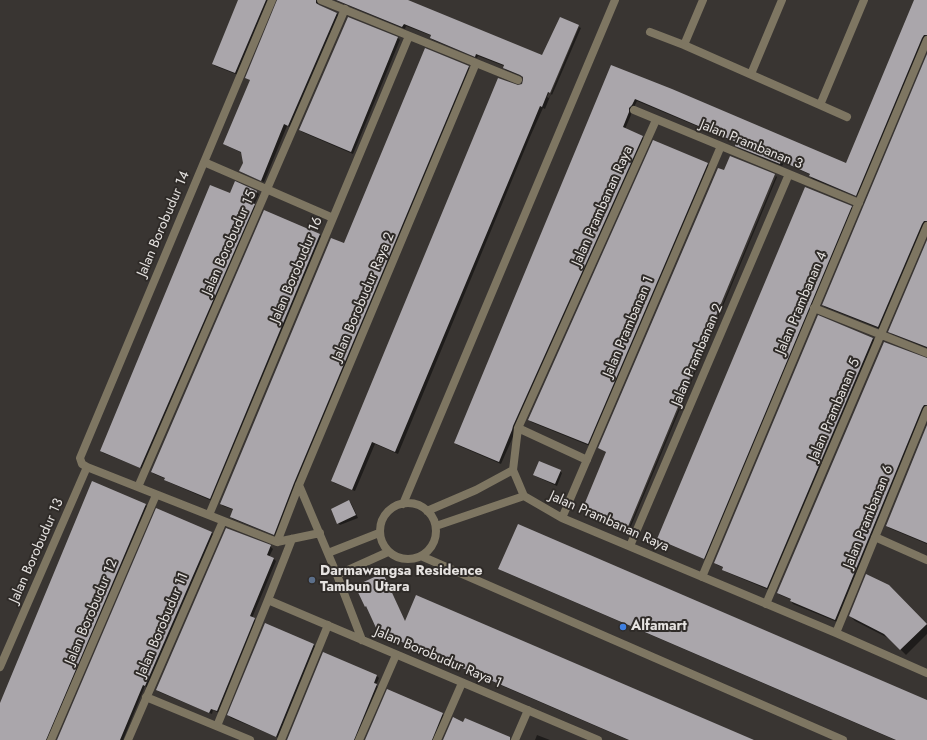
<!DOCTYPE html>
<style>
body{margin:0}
canvas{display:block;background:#393532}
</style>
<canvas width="927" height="740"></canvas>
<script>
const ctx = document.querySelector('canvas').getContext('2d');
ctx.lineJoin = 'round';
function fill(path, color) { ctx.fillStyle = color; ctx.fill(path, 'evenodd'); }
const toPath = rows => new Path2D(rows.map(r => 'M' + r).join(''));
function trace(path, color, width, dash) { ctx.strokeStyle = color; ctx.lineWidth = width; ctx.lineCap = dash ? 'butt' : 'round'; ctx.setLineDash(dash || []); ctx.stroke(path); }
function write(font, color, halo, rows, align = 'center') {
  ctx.font = font + ' Jost,sans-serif'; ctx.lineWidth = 4; ctx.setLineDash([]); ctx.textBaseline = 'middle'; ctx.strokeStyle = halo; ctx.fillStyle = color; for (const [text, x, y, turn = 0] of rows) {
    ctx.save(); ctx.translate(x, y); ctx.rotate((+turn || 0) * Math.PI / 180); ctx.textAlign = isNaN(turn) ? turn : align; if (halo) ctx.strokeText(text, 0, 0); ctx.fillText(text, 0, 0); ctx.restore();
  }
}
fill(toPath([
 [240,0,269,0,238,75,215,66,213,64],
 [285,0,318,0,318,5,337,13,339,16,291,127,287,126,264,182,243,173,240,171,244,163,242,153,227,146,224,144,251,81,247,77],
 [335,0,405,0,543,57,578,25,547,97,549,98,579,27,581,28,552,95,551,94,545,109,543,108,530,137,398,454,375,444,355,491,334,483,332,480,516,86,522,85,524,82,524,77,506,70,504,68,504,66,478,56,477,58,433,40,431,38,432,36,406,26,405,29],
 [915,0,927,0,927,37,858,197,813,179,810,176,811,175,784,163,782,166,738,148,736,145,737,143,637,101,634,107,631,110,631,115,625,129,642,137,645,139,501,464,457,445,455,443,612,66,847,165],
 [348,18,398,38,400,40,353,154,302,132,300,130],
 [927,57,927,224,880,329,825,307,823,305],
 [468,67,471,69,276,536,233,519,231,517,234,510,223,506,221,503,344,245],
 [707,164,709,166,590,446,531,422,529,419],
 [724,172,774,175,626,529,585,512,583,510,610,455,599,448],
 [776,176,777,177,629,531,628,530],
 [256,192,259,194,254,205,256,207,143,469,103,453,101,450,230,195],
 [851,207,853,209,706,560,661,541,659,539],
 [264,212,320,235,322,237,212,501,168,482,165,480,166,479,154,474,152,472],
 [927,243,927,348,892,334,889,331],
 [818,317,873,338,875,341,769,590,726,572,723,570,724,568,717,565,715,562],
 [927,359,927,407,837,622,793,604,791,601,792,600,780,595,778,593],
 [927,427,927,544,889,528,887,525],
 [560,471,562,473,557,486,537,477,534,475],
 [349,501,351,503,358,518,340,525,338,523],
 [146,505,148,507,48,740,0,740,0,705],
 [157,510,212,533,214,535,148,688,145,686,123,740,58,740],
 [270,546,273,549,269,557,274,559,276,561,252,618,256,621,219,713,213,710,212,714,159,692,157,690],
 [500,569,927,701,927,740,895,740,502,571],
 [383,575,385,577,405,622,752,740,628,740,400,642,398,640,381,633,378,630,368,609,366,606,357,586],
 [889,586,927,625,927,634,906,655,890,639,855,621,850,616],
 [265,624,314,645,316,647,279,738,231,718,228,715],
 [377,676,379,678,376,685,379,688,356,740,288,740],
 [442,714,445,716,434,740,366,740],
 [537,735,550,740,535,740]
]), '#0007');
fill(toPath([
 [238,0,266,0,235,73,212,64],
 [277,0,316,0,316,3,319,5,337,13,288,126,284,124,261,181,239,171,243,163,241,152,223,144,250,80,245,78],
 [336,0,408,0,542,55,560,17,579,25,550,93,548,92,542,107,540,106,528,135,395,452,372,442,352,490,331,481,386,348,498,78,518,85,522,84,523,80,523,77,520,75,503,68,504,65,476,54,475,57,430,38,431,35,404,24,402,27],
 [914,0,927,0,927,35,924,35,922,38,856,196,809,176,810,174,781,161,780,164,735,146,736,142,635,99,632,105,629,108,629,112,623,127,643,136,513,426,512,430,499,462,454,443,611,65,672,89,846,163],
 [348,17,398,37,351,152,299,130],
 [425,48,469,66,294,483,274,535,230,517,233,509,220,504,331,238,344,243],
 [927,54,927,221,924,221,922,224,878,327,822,305],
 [653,140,708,163,588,444,528,420],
 [730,156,775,174,627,529,582,510,606,452,598,448,718,168,724,170],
 [235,181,257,191,252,203,255,204,140,468,100,451,210,185,230,193],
 [805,187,852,206,704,559,657,539],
 [264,210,320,234,210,499,164,480,165,478,151,472],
 [927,240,927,347,888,332],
 [818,315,873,338,767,588,722,570,723,567,714,563],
 [884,342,927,358,927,405,924,405,922,408,835,620,790,601,791,599,777,593],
 [927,425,927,543,886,526],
 [539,461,561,470,555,484,533,475],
 [92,481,146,504,46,740,0,740,0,703],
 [349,500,356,515,337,524,331,509],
 [156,508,212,532,145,686,143,685,120,740,57,740],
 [518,524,927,700,927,740,896,740,498,569],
 [226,528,271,545,267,555,274,558,250,616,255,618,217,711,211,709,209,713,156,690],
 [383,573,405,621,416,595,754,740,629,740,397,640,397,639,377,630,366,606,365,607,355,586],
 [866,574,889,585,927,624,900,650,884,634,849,616],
 [265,623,314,644,276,737,227,715],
 [323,652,377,675,374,683,377,684,354,740,287,740],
 [387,689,443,713,432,740,365,740],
 [453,717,463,722,465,718,510,737,510,740,443,740]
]), '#aaa6ab');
trace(toPath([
 [272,0,80,458,82,464,87,467,277,542,320,533],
 [321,0,518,80],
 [703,0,684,45,820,105,864,0],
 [650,32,684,45],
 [751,74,782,0],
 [820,105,847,117],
 [634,110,859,203],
 [656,120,518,428,513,470,524,496,562,518,836,633,927,673],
 [204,162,333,218],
 [814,308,927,353],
 [518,428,587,460],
 [299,485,337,575,362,640],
 [138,487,345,9],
 '380 531a28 28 0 1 1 56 0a28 28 0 1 1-56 0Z',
 [403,504,615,0],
 [427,511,476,490,513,470],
 [209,515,409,36],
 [562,518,721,146],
 [436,526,524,496],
 [875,537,927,560],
 [277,542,299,485,476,63],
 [630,546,789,174],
 [328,553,379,533],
 [421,556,843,740],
 [337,575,388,552],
 [702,577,927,40],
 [268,600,598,740],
 [766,604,927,226],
 [836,633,927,410],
 [0,667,87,467],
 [146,697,250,740],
 [217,726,268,600,292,539],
 [51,740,156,495],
 [128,740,223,521],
 [281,740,328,625],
 [359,740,396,655],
 [437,740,462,683],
 [515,740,528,710]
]), '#7e7662', 8);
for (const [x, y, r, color] of [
 [312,580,4,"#5c6f8a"],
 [623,627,4,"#3f7fe0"]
]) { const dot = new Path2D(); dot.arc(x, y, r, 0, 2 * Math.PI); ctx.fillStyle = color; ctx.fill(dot); trace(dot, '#2f2b28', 1.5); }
write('14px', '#e6e3e1', '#2f2b28', [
 ["Jalan Prambanan 3",751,145,22],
 ["Jalan Prambanan Raya",603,206,-66],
 ["Jalan Borobudur 14",164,224,-67],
 ["Jalan Borobudur 15",230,243,-66],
 ["Jalan Borobudur 16",297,270,-67],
 ["Jalan Borobudur Raya 2",364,297,-67],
 ["Jalan Prambanan 4",802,303,-67],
 ["Jalan Prambanan 1",629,327,-67],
 ["Jalan Prambanan 2",698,355,-67],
 ["Jalan Prambanan 5",835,410,-67],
 ["Jalan Prambanan 6",869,517,-68],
 ["Jalan Prambanan Raya",609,522,24],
 ["Jalan Borobudur 13",37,551,-66],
 ["Jalan Borobudur 12",92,612,-67],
 ["Jalan Borobudur 11",163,625,-67],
 ["Jalan Borobudur Raya 1",438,658,23]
]);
write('bold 14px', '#e6e3e1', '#2f2b28', [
 ["Darmawangsa Residence",320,572],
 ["Tambun Utara",320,588],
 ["Alfamart",631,627]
], 'left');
</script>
